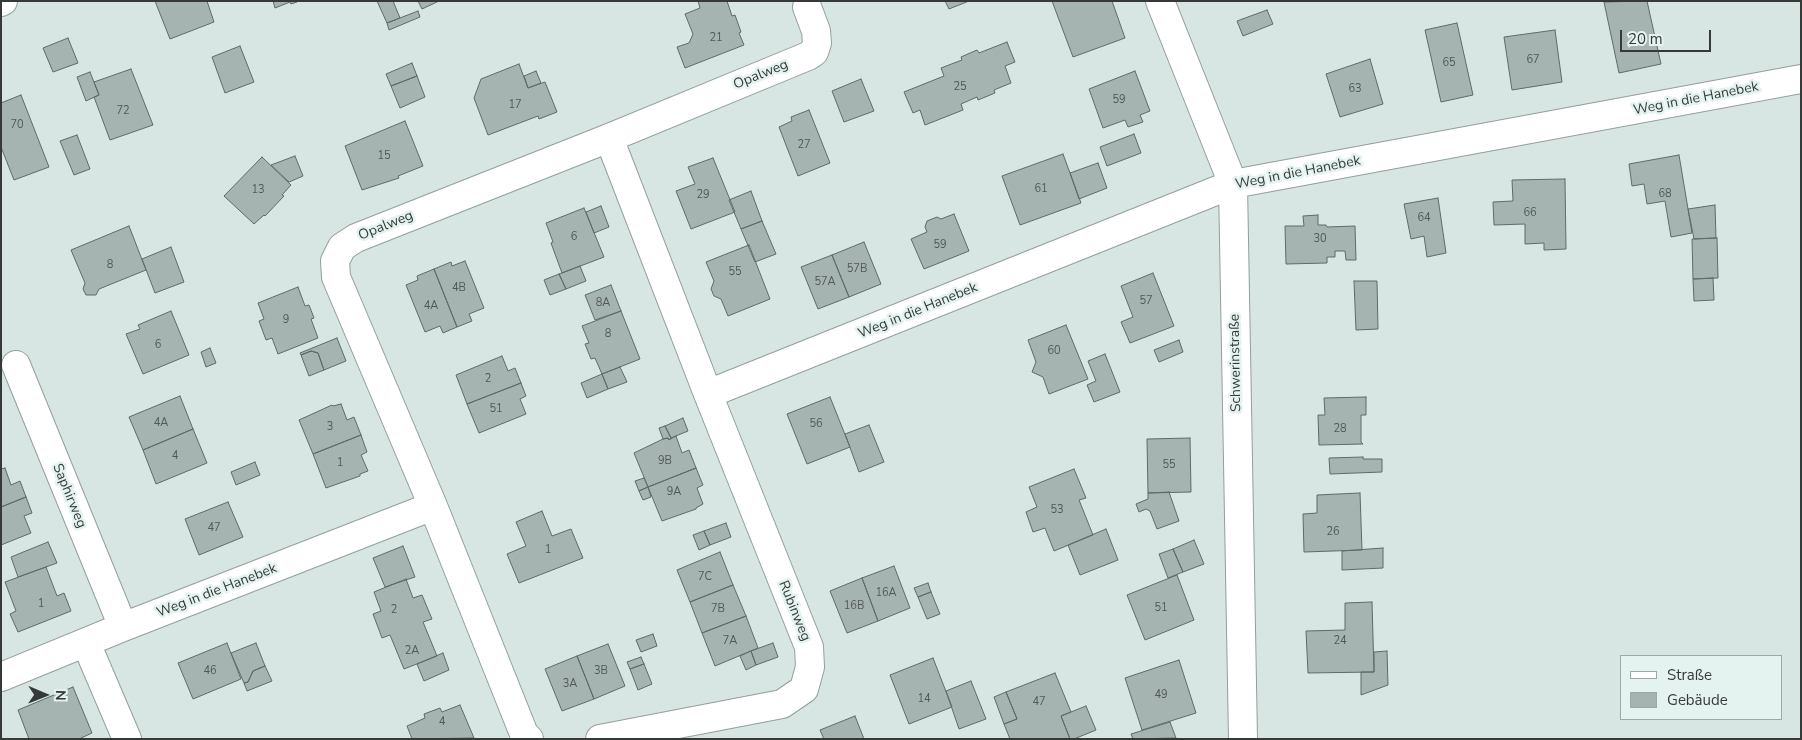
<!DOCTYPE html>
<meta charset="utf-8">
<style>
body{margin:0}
#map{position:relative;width:1802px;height:740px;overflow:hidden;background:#d7e6e3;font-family:"Nunito Sans",sans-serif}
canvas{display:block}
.frame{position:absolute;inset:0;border:2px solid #353a39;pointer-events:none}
.legend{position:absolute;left:1620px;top:655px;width:162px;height:65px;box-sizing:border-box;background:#e4f3f0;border:1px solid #9ea9a7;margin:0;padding:6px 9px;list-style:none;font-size:15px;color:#353a39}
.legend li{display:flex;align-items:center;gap:10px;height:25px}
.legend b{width:25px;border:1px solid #9ea9a7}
.north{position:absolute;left:20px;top:670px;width:50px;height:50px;-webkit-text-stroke:4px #e4f3f0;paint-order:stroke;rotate:91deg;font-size:14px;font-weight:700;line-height:20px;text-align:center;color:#353a39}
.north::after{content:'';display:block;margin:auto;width:18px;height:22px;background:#353a39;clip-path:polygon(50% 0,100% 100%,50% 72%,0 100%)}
.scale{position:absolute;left:1620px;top:30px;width:91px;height:22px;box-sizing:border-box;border:2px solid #353a39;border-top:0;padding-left:6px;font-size:15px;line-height:18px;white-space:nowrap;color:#353a39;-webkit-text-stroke:4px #e4f3f0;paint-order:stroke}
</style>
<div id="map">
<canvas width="1802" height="740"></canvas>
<div class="frame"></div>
<ul class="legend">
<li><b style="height:6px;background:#fff"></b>Straße</li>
<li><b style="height:14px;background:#a6b4b1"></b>Gebäude</li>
</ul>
<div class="north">N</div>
<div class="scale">20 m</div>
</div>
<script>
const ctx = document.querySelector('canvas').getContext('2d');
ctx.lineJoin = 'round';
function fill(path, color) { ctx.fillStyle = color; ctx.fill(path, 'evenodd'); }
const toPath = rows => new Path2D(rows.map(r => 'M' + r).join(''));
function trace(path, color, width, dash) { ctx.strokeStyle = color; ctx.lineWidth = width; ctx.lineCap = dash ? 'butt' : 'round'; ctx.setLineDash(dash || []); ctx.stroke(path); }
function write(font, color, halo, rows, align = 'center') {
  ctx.font = font + ' "Nunito Sans",sans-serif'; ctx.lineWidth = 5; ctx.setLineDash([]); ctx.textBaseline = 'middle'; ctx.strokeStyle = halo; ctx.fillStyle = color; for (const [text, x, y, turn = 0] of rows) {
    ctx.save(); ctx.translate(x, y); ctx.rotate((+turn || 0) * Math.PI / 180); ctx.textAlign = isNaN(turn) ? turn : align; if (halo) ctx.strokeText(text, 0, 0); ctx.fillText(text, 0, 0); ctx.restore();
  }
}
const building = toPath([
 [155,1,207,1,214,22,170,39,155,1],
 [273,1,297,1,297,2,291,4,290,2,275,8,273,1],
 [377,1,393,1,400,18,387,23,377,1],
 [418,1,439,1,422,9,418,1],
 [698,1,727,1,732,16,735,15,741,32,739,33,744,45,685,68,677,47,689,43,693,34,685,14,700,8,698,1],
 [945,1,969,1,949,9,945,1],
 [1052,1,1112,1,1125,38,1073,57,1052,1],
 [1647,1,1661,64,1619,73,1604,2,1647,1],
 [1267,10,1273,24,1243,36,1237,21,1267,10],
 [418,11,420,17,389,30,387,23,418,11],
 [1457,23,1473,95,1441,102,1425,30,1457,23],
 [1555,30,1562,82,1512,90,1504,37,1555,30],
 [68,38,78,63,53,72,43,48,68,38],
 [1007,42,1015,62,1005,66,1011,83,994,90,995,93,978,100,977,97,961,104,963,110,925,125,920,110,913,113,904,92,944,76,941,68,962,60,961,57,977,50,979,53,1007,42],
 [240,46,254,82,225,93,212,57,240,46],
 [1370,59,1383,104,1340,117,1326,74,1370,59],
 [412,63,417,76,391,86,386,74,412,63],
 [519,64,528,88,545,82,557,112,539,119,538,116,488,135,474,98,481,79,519,64],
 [131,69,153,125,110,140,94,97,99,95,94,82,131,69],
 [536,71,541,83,528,88,524,76,536,71],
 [1135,71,1150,111,1140,115,1143,122,1128,127,1125,120,1103,128,1089,89,1135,71],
 [90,72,99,95,86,101,77,77,90,72],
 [417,76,425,97,400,108,391,86,417,76],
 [861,79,874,111,844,122,832,91,861,79],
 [21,95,49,167,14,180,1,147,1,103,21,95],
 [809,110,830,163,798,176,779,127,792,121,791,117,809,110],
 [405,121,423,166,398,176,399,178,362,190,345,146,405,121],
 [1134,134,1141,153,1107,166,1100,147,1134,134],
 [77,135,90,169,74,175,60,141,77,135],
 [1063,154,1081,203,1020,225,1002,176,1063,154],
 [1679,155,1692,233,1671,237,1665,201,1647,204,1644,184,1632,186,1629,164,1679,155],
 [295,156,303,176,289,182,271,165,295,156],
 [262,157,291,185,282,195,284,196,265,216,264,215,254,224,224,196,262,157],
 [713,158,735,212,691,229,676,191,695,184,688,167,713,158],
 [1098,163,1107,188,1079,199,1070,173,1098,163],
 [1565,179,1566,249,1544,250,1544,243,1525,244,1525,224,1494,225,1493,202,1513,201,1512,180,1565,179],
 [751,191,762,221,741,229,729,200,751,191],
 [1438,198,1446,253,1427,257,1424,236,1411,239,1404,204,1438,198],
 [1715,205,1716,238,1694,239,1688,209,1715,205],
 [601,206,609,227,594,233,586,212,601,206],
 [584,208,604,257,562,273,551,243,553,242,546,223,584,208],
 [954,214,969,251,924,269,911,239,927,232,925,227,927,221,937,217,941,219,954,214],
 [1318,215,1318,225,1326,225,1327,227,1355,226,1356,260,1346,260,1345,251,1335,251,1335,257,1327,257,1327,263,1286,264,1285,226,1304,226,1303,216,1318,215],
 [762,221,776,254,755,262,741,229,762,221],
 [129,226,146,270,99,289,96,295,86,295,83,289,85,283,71,250,129,226],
 [1717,238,1718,278,1693,279,1692,239,1717,238],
 [864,242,881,284,849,297,832,255,864,242],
 [749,245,770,299,728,316,721,299,714,296,711,289,714,281,706,262,749,245],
 [171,247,184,282,155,293,142,259,171,247],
 [832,255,849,297,818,309,801,267,832,255],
 [465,261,484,308,469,314,472,321,457,327,434,269,451,262,452,266,465,261],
 [580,266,586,281,566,289,559,274,580,266],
 [434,269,457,327,443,333,440,326,425,332,406,285,418,280,417,276,434,269],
 [1153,273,1174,326,1130,343,1121,322,1133,317,1121,286,1153,273],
 [559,274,566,289,550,295,544,280,559,274],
 [1713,278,1714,300,1694,301,1693,279,1713,278],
 [1354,281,1377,281,1378,329,1356,330,1354,281],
 [611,285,621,311,595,320,585,295,611,285],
 [298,287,305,306,309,305,314,318,311,319,318,338,278,354,272,338,266,340,259,321,264,319,258,303,298,287],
 [171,311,189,355,143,374,126,334,140,329,138,325,171,311],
 [621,311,640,359,602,374,595,358,591,359,585,344,589,343,582,326,621,311],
 [1066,325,1088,379,1049,394,1043,377,1032,372,1036,362,1028,340,1066,325],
 [337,338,346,361,324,370,318,353,311,351,301,355,300,353,337,338],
 [1179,340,1183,352,1159,362,1154,350,1179,340],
 [210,348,216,363,206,367,201,352,210,348],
 [311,351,318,353,324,370,309,376,301,355,311,351],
 [1105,354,1120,392,1094,402,1087,385,1096,381,1088,361,1105,354],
 [502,356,508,371,515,368,521,383,467,404,456,375,502,356],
 [620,367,627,382,608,389,602,374,620,367],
 [602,374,608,389,587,398,581,383,602,374],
 [521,383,526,396,520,399,526,414,479,433,467,404,521,383],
 [180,396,193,429,143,450,129,417,180,396],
 [830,397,850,447,807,464,787,414,830,397],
 [1366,397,1366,415,1361,415,1361,442,1363,444,1319,445,1318,415,1325,415,1324,398,1366,397],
 [341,404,347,420,354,417,361,435,313,454,299,420,332,405,333,406,341,404],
 [683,418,688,431,671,438,665,426,683,418],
 [869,425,884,462,859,472,845,434,869,425],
 [665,426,671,438,669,440,668,438,663,439,659,428,665,426],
 [193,429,207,463,156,484,143,450,193,429],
 [361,435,367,452,361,455,368,471,360,474,360,476,326,488,313,454,361,435],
 [676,436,682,453,689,450,696,468,648,487,634,453,663,439,668,438,669,440,676,436],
 [1190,438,1191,492,1148,493,1147,439,1190,438],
 [1363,457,1363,459,1382,459,1382,472,1330,474,1329,458,1363,457],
 [255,462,260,475,236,485,231,472,255,462],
 [5,468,11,485,20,481,26,497,1,507,1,469,5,468],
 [696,468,703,485,697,488,703,504,696,508,696,509,662,521,648,487,696,468],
 [1074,469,1086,498,1079,500,1093,535,1054,551,1045,528,1033,532,1026,512,1037,507,1029,487,1074,469],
 [644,478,648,487,639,491,635,481,644,478],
 [648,487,651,497,643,500,639,491,648,487],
 [1169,492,1179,521,1157,529,1150,511,1146,509,1139,512,1136,504,1148,499,1148,493,1169,492],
 [1360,493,1362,550,1304,552,1303,514,1317,513,1317,495,1360,493],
 [26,497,32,513,24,516,31,533,1,545,1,507,26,497],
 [228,502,243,537,199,555,185,519,228,502],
 [542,511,552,536,571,529,583,558,519,583,507,554,526,546,516,522,542,511],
 [726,523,731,537,710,545,704,531,726,523],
 [1106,529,1118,560,1080,575,1068,545,1106,529],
 [704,531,710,545,699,550,693,535,704,531],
 [1194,540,1204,564,1183,572,1173,549,1194,540],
 [48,542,57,563,18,577,11,557,48,542],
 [403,546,415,577,385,587,373,558,403,546],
 [1383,548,1383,568,1342,570,1342,551,1383,548],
 [1173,549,1183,572,1168,578,1159,554,1173,549],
 [720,552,733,585,690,602,677,570,720,552],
 [894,566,910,608,878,621,862,578,894,566],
 [46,567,57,596,64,593,71,611,18,632,10,614,16,611,5,582,46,567],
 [1177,575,1194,620,1145,640,1127,595,1177,575],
 [862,578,878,621,847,633,830,591,862,578],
 [406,579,413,598,422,595,432,619,423,622,437,656,404,669,390,635,382,638,373,614,381,611,374,592,406,579],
 [928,583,931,592,918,597,914,588,928,583],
 [733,585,746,616,702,633,690,602,733,585],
 [931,592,940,614,927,619,918,597,931,592],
 [1372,602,1374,672,1308,673,1306,631,1345,630,1345,603,1372,602],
 [746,616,758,648,715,666,702,633,746,616],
 [653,634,657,646,641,652,636,640,653,634],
 [227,643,241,679,193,699,178,663,227,643],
 [256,643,265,666,253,671,248,682,244,683,231,653,256,643],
 [773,643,778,657,756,665,751,651,773,643],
 [608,644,625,686,594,699,577,656,608,644],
 [751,651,756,665,746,670,740,656,751,651],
 [1387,651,1388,685,1361,695,1361,672,1374,672,1374,652,1387,651],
 [443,653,449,670,424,681,417,664,443,653],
 [577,656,594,699,562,711,545,669,577,656],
 [641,657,644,664,630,669,627,662,641,657],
 [933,658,952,707,909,724,890,675,933,658],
 [1179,660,1196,713,1142,730,1125,678,1179,660],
 [644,664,652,684,638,690,630,669,644,664],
 [265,666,272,681,247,691,244,683,248,682,253,671,265,666],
 [1055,673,1071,712,1061,716,1070,739,1010,739,1004,724,1017,719,1006,692,1055,673],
 [971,681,986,719,959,729,946,691,971,681],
 [73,687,92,733,79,739,29,739,18,710,73,687],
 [1006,692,1017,719,1004,724,994,697,1006,692],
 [460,705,474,738,412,739,407,726,425,718,424,714,440,708,442,712,460,705],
 [1086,706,1096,730,1074,739,1070,739,1061,716,1086,706],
 [855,716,864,739,824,739,820,730,855,716],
 [1170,722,1176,738,1133,739,1131,734,1170,722]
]);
fill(building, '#a6b4b1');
trace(building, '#5d6a68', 1);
const minor = toPath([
 [1160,1,1233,184,1243,739],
 [1,2,3,1],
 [16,365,123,627],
 [708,394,1233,184,1801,79],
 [86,643,127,739],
 [1,677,123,627,433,506],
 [529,739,524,734,433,506,336,277,335,261,342,247,356,238,609,138,808,56,814,52,817,43,816,31,807,7],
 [600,739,782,704,804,689,810,667,809,647,708,394,609,138]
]);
trace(minor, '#929f9d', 30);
trace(minor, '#fff', 28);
write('11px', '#515857', null, [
 ["21",716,38],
 ["67",1533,60],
 ["65",1449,63],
 ["25",960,87],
 ["63",1355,89],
 ["59",1119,100],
 ["17",515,105],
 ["72",123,111],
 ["70",17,125],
 ["27",804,145],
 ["15",384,156],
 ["61",1041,189],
 ["13",258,190],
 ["68",1665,194],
 ["29",703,195],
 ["66",1530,213],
 ["64",1424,218],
 ["6",574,237],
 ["30",1320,239],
 ["59",940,245],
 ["8",110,265],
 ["57B",857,269],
 ["55",735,272],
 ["57A",825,282],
 ["4B",459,288],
 ["57",1146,301],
 ["8A",603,303],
 ["4A",431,306],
 ["9",286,320],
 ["8",608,334],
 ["6",158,345],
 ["60",1054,351],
 ["2",488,379],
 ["51",496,409],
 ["4A",161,423],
 ["56",816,424],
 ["3",330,427],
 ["28",1340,429],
 ["4",175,456],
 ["9B",665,461],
 ["1",340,463],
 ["55",1169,465],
 ["9A",674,492],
 ["53",1057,510],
 ["47",214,528],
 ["26",1333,532],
 ["1",548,550],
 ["7C",705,577],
 ["16A",886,593],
 ["1",41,604],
 ["16B",854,606],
 ["51",1161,608],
 ["7B",718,609],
 ["2",394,610],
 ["7A",730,641],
 ["24",1340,641],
 ["2A",412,651],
 ["46",210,671],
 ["3B",601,671],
 ["3A",570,684],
 ["49",1161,695],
 ["14",924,699],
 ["47",1039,702],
 ["4",442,722]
]);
write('14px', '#353a39', '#e4f3f0', [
 ["Opalweg",761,75,-22],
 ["Weg in die Hanebek",1696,99,-11],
 ["Weg in die Hanebek",1298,173,-11],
 ["Opalweg",386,226,-22],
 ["Weg in die Hanebek",918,311,-22],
 ["Schwerinstraße",1236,363,-91],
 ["Saphirweg",69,496,68],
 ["Weg in die Hanebek",217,591,-21],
 ["Rubinweg",794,611,68]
]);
</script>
